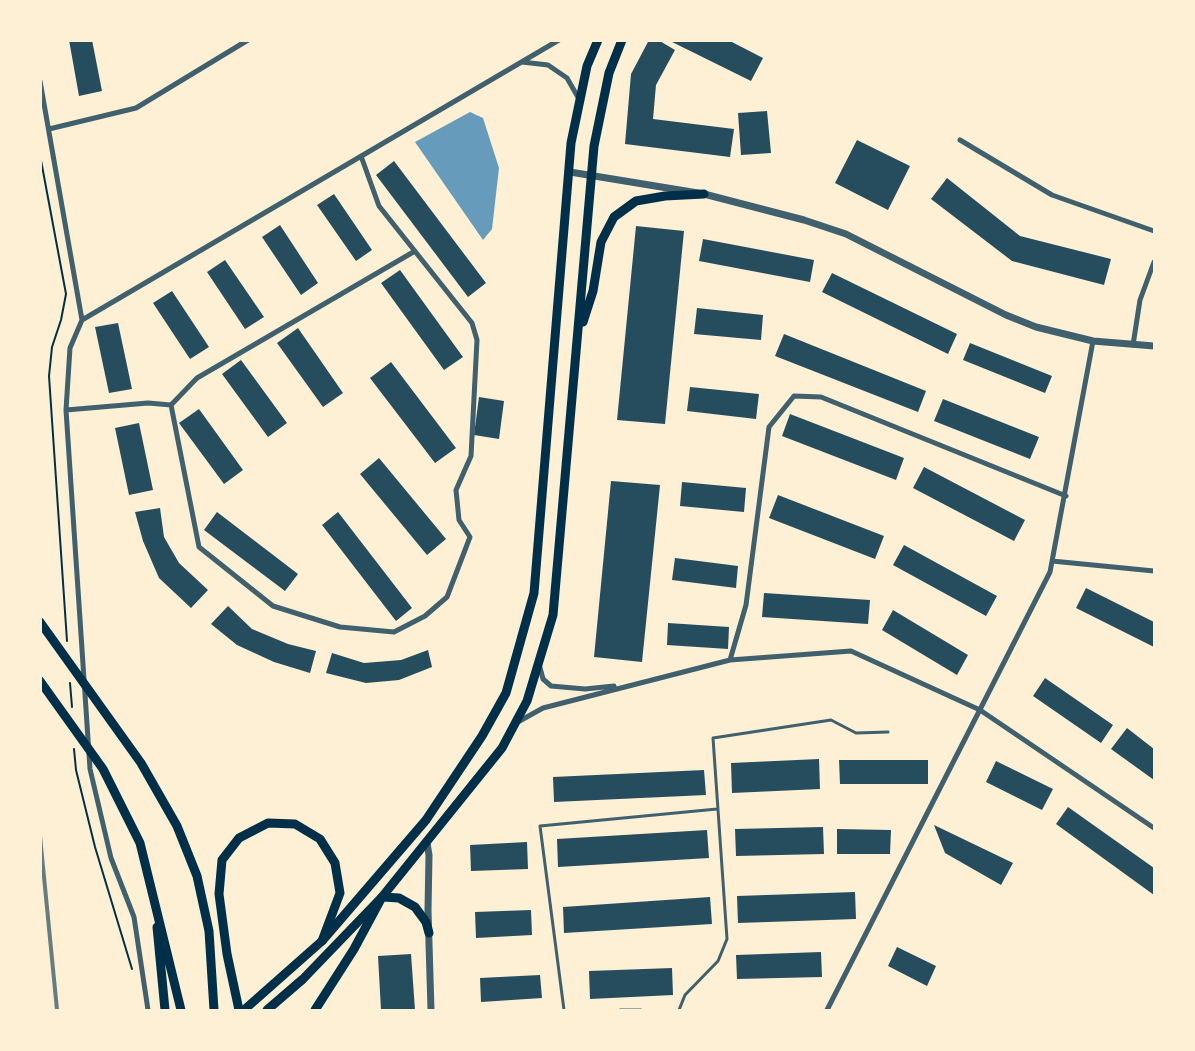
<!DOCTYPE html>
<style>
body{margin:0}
#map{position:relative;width:1195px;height:1051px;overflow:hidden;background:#fdf0d5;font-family:"DM Sans",sans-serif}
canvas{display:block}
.frame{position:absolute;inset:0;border:42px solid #fdf0d5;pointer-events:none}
</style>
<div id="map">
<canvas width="1195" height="1051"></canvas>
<div class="frame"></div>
</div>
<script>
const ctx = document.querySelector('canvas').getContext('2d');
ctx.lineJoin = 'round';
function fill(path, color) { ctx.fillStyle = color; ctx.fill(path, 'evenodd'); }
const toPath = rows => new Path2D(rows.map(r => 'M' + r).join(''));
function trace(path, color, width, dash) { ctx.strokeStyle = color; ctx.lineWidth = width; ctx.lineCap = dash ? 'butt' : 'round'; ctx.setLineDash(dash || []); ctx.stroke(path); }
fill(toPath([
 [470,112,483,118,499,168,492,229,483,240,415,142]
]), '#669bbc');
fill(toPath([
 [69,40,92,40,102,91,79,96],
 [649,40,658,40,675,50,656,85,653,119,734,129,730,157,625,144,631,74],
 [668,40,728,40,763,58,751,81],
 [767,111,771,153,741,155,738,113],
 [857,140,910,166,888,210,835,183],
 [394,161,486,283,468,297,376,175],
 [947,178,1020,236,1111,259,1104,285,1012,261,931,199],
 [334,194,372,250,356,261,317,205],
 [280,225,318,283,301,295,262,237],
 [636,226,684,231,665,424,617,420],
 [703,239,814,260,810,282,699,261],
 [225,260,264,317,245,329,207,272],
 [400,270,463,357,444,370,381,283],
 [832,273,957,334,948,354,822,292],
 [172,291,209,347,190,359,153,303],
 [697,308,763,315,761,340,694,334],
 [118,323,132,389,109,393,95,327],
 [298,328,343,393,323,407,277,343],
 [784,334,926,391,918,412,775,356],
 [970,343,1052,376,1045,393,963,360],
 [241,360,287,423,268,437,222,374],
 [391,362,456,448,435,463,370,378],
 [690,387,759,394,756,419,687,411],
 [479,397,504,401,499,439,474,435],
 [943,399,1039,437,1030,459,934,421],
 [199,409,243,470,224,484,179,423],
 [790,414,904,458,896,480,782,436],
 [139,423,153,490,129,495,115,428],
 [379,458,446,539,427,555,360,474],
 [924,467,1025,520,1014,541,913,488],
 [611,481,660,485,642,662,594,657],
 [682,482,746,488,744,512,680,506],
 [778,495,884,536,875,559,769,518],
 [160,508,164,537,179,563,208,590,191,608,159,578,143,541,135,512],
 [217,512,298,574,285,591,204,530],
 [338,512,412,608,396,621,322,525],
 [904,545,997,596,986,616,893,565],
 [675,558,738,566,736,588,672,580],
 [1086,588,1154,622,1154,647,1076,608],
 [764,593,870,600,868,624,762,617],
 [228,606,252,629,288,644,316,651,310,673,274,662,237,645,211,624],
 [893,610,968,655,957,675,882,630],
 [668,623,729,627,728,649,667,645],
 [428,650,432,667,399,680,366,683,326,673,332,653,364,663,401,660],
 [1045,678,1113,725,1101,743,1033,696],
 [1127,728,1154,749,1154,780,1111,749],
 [819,759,820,789,732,793,731,763],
 [839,760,928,760,928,784,840,784],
 [996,761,1053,789,1042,810,986,782],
 [704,770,706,795,554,802,553,777],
 [1068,807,1154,868,1154,895,1056,824],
 [934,825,1013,863,1001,885,945,853],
 [823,827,824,854,736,856,735,829],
 [837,829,891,830,890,854,837,854],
 [707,830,709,858,558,867,557,839],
 [527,842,528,869,471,871,470,845],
 [855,892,856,919,738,923,737,896],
 [710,897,712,924,564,933,563,907],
 [531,910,532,935,476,938,475,912],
 [897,947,936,966,927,986,888,966],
 [821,952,822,977,737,979,736,955],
 [411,954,415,1010,381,1010,378,956],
 [672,968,673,995,590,999,589,971],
 [540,975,542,998,481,1002,480,978]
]), '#264d5e');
trace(toPath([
 [40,155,66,294,61,320,52,347,49,376,67,641],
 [70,683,72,707],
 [74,749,76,770,95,847,132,969]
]), '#003049', 2);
trace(toPath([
 [564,1010,540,826,717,809],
 [620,1010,641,1010],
 [679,1010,685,995,718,961,727,939,713,738,831,720,856,733,888,732]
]), '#3f606c', 3);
trace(toPath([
 [522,62,548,65,567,78,579,99],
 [40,81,82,320,70,348,66,410,90,769,111,858,134,917,148,1010],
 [49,129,136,108,248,40],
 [960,140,1052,195,1154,231],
 [82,320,559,40],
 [1133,345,1140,300,1154,262],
 [171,405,199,547,273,606,340,627,394,632,425,616,447,597,470,537,459,520,456,490,471,456,477,340,472,323,379,206,361,156],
 [66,410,148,403,171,405,197,378,415,251],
 [1052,561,1154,571],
 [730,660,746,605,769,427,794,396,821,397,1066,496],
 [539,664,543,679,551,686,585,689,614,686],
 [516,723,543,708,730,660,851,651,980,710,1154,828],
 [827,1010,1050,572,1093,341]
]), '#3f606c', 5);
trace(toPath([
 [570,172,704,194,804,220,846,234,1006,315,1036,327,1093,341,1154,346],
 [427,843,429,855,428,910,431,1010]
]), '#3f606c', 7);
trace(toPath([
 [583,322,593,291,601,242,614,217,636,201,665,196,704,194],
 [244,1010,322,941,426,820,482,736,506,693,534,593,571,143,587,66,598,40],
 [267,1010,303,979,382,897,502,748,527,701,553,615,594,146,609,73,622,40]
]), '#003049', 9);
trace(toPath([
 [40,622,141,763,177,826,197,876,209,931,214,1010],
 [40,681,103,769,140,843,181,1010],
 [157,927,165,1010],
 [239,1010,227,954,219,894,222,860,239,838,268,823,295,824,320,839,335,863,340,893,322,941],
 [315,1010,354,949,382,897,399,898,415,907,426,922,429,933]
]), '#003049', 9);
trace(toPath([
 [40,836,57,1010]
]), '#657d81', 4);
</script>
